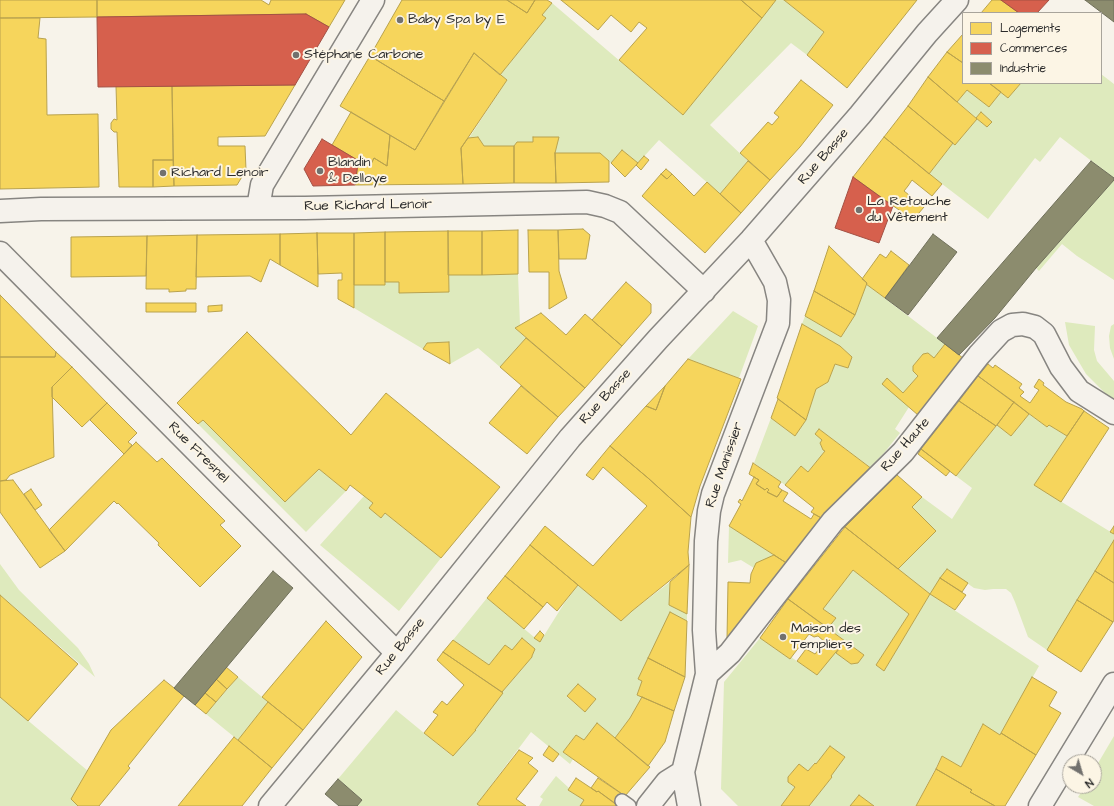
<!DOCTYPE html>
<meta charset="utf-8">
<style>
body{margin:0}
#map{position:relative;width:1114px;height:806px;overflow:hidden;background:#f7f3ea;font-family:"Architects Daughter",sans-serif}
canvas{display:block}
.legend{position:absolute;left:962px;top:12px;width:140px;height:72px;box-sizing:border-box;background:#fcf5e5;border:1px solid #a8a49b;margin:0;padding:5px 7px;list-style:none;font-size:12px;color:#2b2b2b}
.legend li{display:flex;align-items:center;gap:8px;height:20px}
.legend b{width:20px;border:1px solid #a8a49b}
.north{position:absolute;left:1062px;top:754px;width:40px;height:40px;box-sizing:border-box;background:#fcf5e5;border:1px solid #a8a49b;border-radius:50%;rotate:142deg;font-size:11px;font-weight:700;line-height:16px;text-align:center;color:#2b2b2b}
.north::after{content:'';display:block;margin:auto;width:14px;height:18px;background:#72716e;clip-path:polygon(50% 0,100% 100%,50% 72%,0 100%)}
</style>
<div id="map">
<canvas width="1114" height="806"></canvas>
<ul class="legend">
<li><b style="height:11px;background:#f6d55c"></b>Logements</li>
<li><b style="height:11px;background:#d6604d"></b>Commerces</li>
<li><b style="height:11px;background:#8c8c6e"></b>Industrie</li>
</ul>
<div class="north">N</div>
</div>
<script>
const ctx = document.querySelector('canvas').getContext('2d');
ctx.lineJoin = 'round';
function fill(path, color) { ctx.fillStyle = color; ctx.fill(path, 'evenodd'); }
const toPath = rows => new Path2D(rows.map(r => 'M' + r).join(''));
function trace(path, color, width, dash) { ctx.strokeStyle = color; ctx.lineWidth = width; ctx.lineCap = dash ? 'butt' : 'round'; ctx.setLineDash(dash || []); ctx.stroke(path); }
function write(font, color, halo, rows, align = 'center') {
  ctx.font = font + ' "Architects Daughter",sans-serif'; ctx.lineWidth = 4; ctx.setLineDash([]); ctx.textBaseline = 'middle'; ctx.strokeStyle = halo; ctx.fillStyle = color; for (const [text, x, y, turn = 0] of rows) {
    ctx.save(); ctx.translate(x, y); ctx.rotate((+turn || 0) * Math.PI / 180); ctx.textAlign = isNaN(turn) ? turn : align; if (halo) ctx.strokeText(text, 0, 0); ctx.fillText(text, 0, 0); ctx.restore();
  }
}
fill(toPath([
 [776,0,784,0,824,32,807,55,791,43,710,125,748,161,720,194,659,140,638,163,622,150,611,163,600,153,555,153,559,137,533,137,533,142,517,142,514,146,484,146,478,137,469,138,507,80,500,75,546,18,542,15,552,3,683,115],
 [1101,74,1114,84,1114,178,1060,137,1040,162,1035,158,988,219,929,174,953,143,955,145,977,119,987,127,992,122,981,112,976,118,957,102,967,90,989,107,1001,92,1008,98,1021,83,1101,83],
 [1114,180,1114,280,1077,256,1062,244,1039,271,1036,268],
 [518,274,520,325,515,328,526,338,500,367,478,348,450,364,449,342,427,343,423,349,354,308,354,285,385,285,385,282,448,275],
 [866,284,945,344,934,358,928,353,923,354,913,366,913,371,918,376,903,393,887,379,909,407,895,429,900,433,884,453,870,467,819,429,815,434,822,440,820,443,823,450,825,451,808,472,801,466,785,485,754,463,771,418,795,436,806,420,816,389,828,382,835,364,848,368,852,357,840,346,802,324,805,316,841,337,855,315],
 [733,311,758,326,739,378,688,359],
 [1065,322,1095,326,1094,350,1097,361,1114,381,1114,399,1108,396,1086,374,1069,345],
 [1114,324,1114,359,1110,348,1109,336,1111,326],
 [1029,414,1047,427,1049,425,1067,436,1034,485,1114,534,1114,540,1047,650,1028,637,1015,602,1011,593,1006,589,993,589,985,590,974,588,947,569,930,594,1039,666,1000,735,982,725,961,767,942,756,916,806,874,806,859,795,850,806,809,806,832,777,831,776,845,757,830,746,816,764,814,763,808,771,799,764,788,777,788,782,795,787,781,806,738,806,721,789,724,682,760,638,790,659,791,657,817,675,835,652,851,664,858,663,864,655,828,628,836,618,823,609,853,570,909,614,876,665,884,671,930,594,898,569,936,531,912,507,922,497,952,519,972,488,956,476,997,425,1011,436],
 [203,420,285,502,319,469,346,491,306,532,198,424],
 [364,496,373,503,369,508,381,518,385,513,441,558,399,611,320,545],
 [729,526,774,555,754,568,741,560,728,563],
 [0,564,19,590,78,648,89,664,95,677,0,595],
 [670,582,669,605,687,614,687,621,670,613,638,679,642,681,637,695,642,697,630,718,615,738,598,724,584,740,576,735,563,752,573,759,570,764,531,732,477,804,480,806,357,806,362,800,338,779,396,710,452,756,475,731,475,730,502,692,532,657,535,649,522,638,512,650,505,645,489,665,453,640,487,598,540,642,565,602,578,585,621,621,632,611],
 [578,684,596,699,585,712,567,697],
 [238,677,268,702,238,740,206,714],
 [0,697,88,771,72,799,78,806,0,806],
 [1114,736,1114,806,1094,806,1078,797,1085,786,1094,786,1094,770],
 [556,776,569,788,568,790,584,800,580,806,539,806,543,799,540,797]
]), '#deeabd');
const homes = toPath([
 [0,0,97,0,97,17,0,18,0,0],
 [97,0,261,0,269,5,271,0,345,0,329,27,306,14,97,17,97,0],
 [402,0,507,0,527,13,535,0,547,0,552,3,542,15,546,18,500,75,474,53,444,101,370,56,402,0],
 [507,0,535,0,527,13,507,0],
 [561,0,741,0,762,18,683,115,619,60,647,28,639,22,631,32,611,15,598,30,561,0],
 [741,0,776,0,762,18,741,0],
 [784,0,917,0,847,88,807,55,824,32,784,0],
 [992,0,1001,0,1019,13,981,13,992,0],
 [0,18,40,18,38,38,46,39,47,115,98,114,99,187,0,189,0,18],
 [963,34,963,63,947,52,963,34],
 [947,52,963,63,963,83,989,83,1001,92,989,107,967,90,957,102,928,77,947,52],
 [474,53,507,80,461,148,463,184,355,185,358,163,361,158,371,164,374,158,387,166,390,135,415,150,474,53],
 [370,56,444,101,415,150,340,106,370,56],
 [928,77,977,119,955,145,908,106,928,77],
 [801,80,833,105,800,147,770,180,740,153,768,122,772,125,779,117,774,113,801,80],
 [989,83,1021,83,1008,98,989,83],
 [295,85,265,136,218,137,218,146,245,146,246,170,237,185,174,186,172,86,295,85],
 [116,86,172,86,173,160,153,160,153,187,119,187,117,132,114,132,111,129,111,123,114,119,117,120,116,86],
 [908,106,953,143,929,174,922,168,884,137,908,106],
 [351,112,390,135,387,166,374,158,371,164,361,158,359,161,332,145,351,112],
 [981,112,992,122,987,127,976,118,981,112],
 [478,137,484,146,514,146,514,183,463,184,461,148,468,138,478,137],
 [533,137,559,137,555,153,556,183,514,183,514,146,517,142,533,142,533,137],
 [884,137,942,184,932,196,912,180,908,186,904,191,924,207,913,220,853,177,884,137],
 [622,150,638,163,625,177,611,163,622,150],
 [555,153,600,153,609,161,609,182,556,183,555,153],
 [644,156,649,160,641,170,636,165,644,156],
 [153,160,173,160,174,186,153,187,153,160],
 [748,161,770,180,741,213,720,194,748,161],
 [666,169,672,174,667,179,661,174,666,169],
 [661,174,667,179,672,174,694,196,707,182,741,213,705,253,642,196,661,174],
 [583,229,590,235,586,259,559,259,558,230,583,229],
 [518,230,518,274,482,275,482,231,518,230],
 [528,230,558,230,559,271,567,298,549,309,549,272,529,272,528,230],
 [448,231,482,231,482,275,448,275,448,231],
 [448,231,449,292,399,293,399,282,385,282,385,232,448,231],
 [385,232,385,285,354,285,354,233,385,232],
 [317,233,354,233,354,308,338,299,338,280,342,280,342,273,318,274,317,233],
 [317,233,318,274,318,287,280,265,280,234,317,233],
 [280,234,280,265,270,259,261,282,250,276,196,277,197,235,280,234],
 [197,235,196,289,186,289,186,291,169,292,169,289,146,289,147,236,197,235],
 [147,236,146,276,71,277,71,237,147,236],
 [829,246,867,283,855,315,814,291,829,246],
 [891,251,909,265,885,298,866,284,867,283,862,279,880,254,886,258,891,251],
 [626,282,651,304,651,313,622,346,592,320,626,282],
 [814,291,855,315,841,337,805,316,814,291],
 [0,295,56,352,55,357,0,357,0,295],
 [146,303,196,303,196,312,146,312,146,303],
 [222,305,222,311,208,312,208,306,222,305],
 [541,313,566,335,585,314,622,346,585,388,515,328,541,313],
 [802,324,840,346,852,357,848,368,835,364,828,382,816,389,806,420,777,398,802,324],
 [247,332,351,435,386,393,500,487,441,558,385,513,381,518,369,508,373,503,350,485,346,491,319,469,285,502,203,420,198,424,177,403,247,332],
 [526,338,585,388,558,417,500,367,526,338],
 [449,342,450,364,423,349,427,343,449,342],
 [945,344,968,362,941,387,918,415,882,384,887,378,903,393,918,376,913,371,913,366,923,354,928,353,934,358,945,344],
 [56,352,72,367,52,387,54,457,10,475,6,480,0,481,0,357,55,357,56,352],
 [688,359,741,379,700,486,691,517,648,478,610,446,646,406,656,410,665,386,688,359],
 [988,364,993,368,995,365,1022,384,1019,388,1024,392,1020,396,1030,403,1039,390,1034,387,1039,379,1044,383,1043,385,1066,402,1082,409,1084,411,1067,436,1049,425,1047,427,978,376,988,364],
 [72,367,107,403,82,427,52,397,52,387,72,367],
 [978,376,1014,402,996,426,959,401,978,376],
 [521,386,558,417,527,454,489,423,521,386],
 [665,386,656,410,646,406,665,386],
 [778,399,806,420,795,436,771,418,778,399],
 [959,401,996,426,956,476,921,449,959,401],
 [1014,402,1029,414,1011,436,997,425,1014,402],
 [107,403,137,433,128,442,132,445,124,454,90,420,107,403],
 [1084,411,1109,428,1061,502,1034,485,1084,411],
 [819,429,872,469,823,519,811,512,814,508,785,485,801,466,808,472,825,451,823,450,820,443,822,440,815,434,819,429],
 [136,442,157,462,162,458,225,521,220,525,241,546,200,587,158,545,159,543,118,503,117,504,114,501,65,551,49,530,136,442],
 [610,446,648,478,691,517,688,552,689,565,632,611,621,621,530,545,545,526,593,566,647,506,603,467,593,480,586,475,610,446],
 [921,449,950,471,946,476,918,454,921,449],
 [753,463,781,482,778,487,782,490,777,497,767,492,769,490,767,488,765,490,756,484,759,480,749,474,753,463],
 [897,475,922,497,912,507,936,531,898,569,845,527,897,475],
 [754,477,759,480,756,484,765,490,767,488,769,490,767,492,777,497,782,490,788,493,783,501,811,519,814,514,823,519,788,564,729,526,741,504,738,502,740,499,742,501,754,477],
 [13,480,65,551,40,568,0,512,0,481,13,480],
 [31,489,42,505,35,510,24,494,31,489],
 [1114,526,1114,534,1110,532,1114,526],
 [845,527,930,594,884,671,876,665,909,614,853,570,823,609,836,618,828,628,788,599,845,527],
 [1114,540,1114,583,1095,571,1114,540],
 [530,545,578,585,557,611,547,602,543,607,505,576,530,545],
 [774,555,788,564,731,640,727,639,728,582,750,583,751,574,756,563,774,555],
 [689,565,687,614,669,605,670,582,689,565],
 [947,569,968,583,962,592,940,578,947,569],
 [1095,571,1114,583,1114,620,1113,622,1077,600,1095,571],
 [505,576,543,607,524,629,487,598,505,576],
 [940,578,966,595,955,610,930,594,940,578],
 [0,595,78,664,28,721,0,697,0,595],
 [788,599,845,641,817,675,797,661,806,649,815,654,825,642,818,636,814,637,809,634,790,659,760,638,788,599],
 [1077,600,1113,622,1081,672,1047,650,1077,600],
 [670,612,687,621,685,677,648,658,670,612],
 [326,621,362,657,303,730,262,697,326,621],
 [540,631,544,635,540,642,534,638,540,631],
 [522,638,535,649,532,656,532,657,502,692,443,652,453,640,489,665,505,645,512,650,522,638],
 [845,641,864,655,858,663,851,664,836,653,845,641],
 [443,652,503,693,475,730,476,730,453,756,424,733,438,715,433,712,442,701,447,705,464,685,437,660,443,652],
 [648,658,685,677,674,711,637,695,642,681,638,679,648,658],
 [226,667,238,677,227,689,216,679,226,667],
 [1032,677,1057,692,1049,706,1061,713,1036,755,1001,733,1032,677],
 [216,679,227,689,216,702,205,693,216,679],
 [164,680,184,696,128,766,130,768,99,806,78,806,71,799,111,730,164,680],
 [578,684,596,699,585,712,567,696,578,684],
 [205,693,216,702,206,714,195,705,205,693],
 [642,697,674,711,665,742,648,766,615,738,630,718,642,697],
 [268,702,303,730,272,768,238,740,268,702],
 [597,723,650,767,625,796,563,752,576,735,584,740,597,723],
 [983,724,1000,735,1001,733,1036,755,1005,806,995,806,970,792,972,790,936,769,942,756,961,767,983,724],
 [234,737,272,768,242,806,178,806,234,737],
 [549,746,559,754,553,762,543,755,549,746],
 [830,746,845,757,831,776,832,777,809,806,781,806,795,787,788,782,788,777,799,764,808,771,815,763,816,764,830,746],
 [519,750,533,758,528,763,538,771,516,799,526,806,480,806,477,804,519,750],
 [936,769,972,790,970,792,995,806,916,806,936,769],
 [576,778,597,792,598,791,618,806,580,806,584,800,568,790,576,778],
 [598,778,625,796,619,806,598,791,597,792,591,788,598,778],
 [859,795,874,806,850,806,859,795]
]);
fill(homes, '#f6d55c');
trace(homes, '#b9a24d', 1);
const shops = toPath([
 [1001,0,1049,0,1037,13,1019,13,1001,0],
 [306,14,329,27,295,85,98,87,97,17,306,14],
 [322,139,359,161,358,163,355,185,313,186,304,169,322,139],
 [853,177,893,206,879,243,835,228,853,177]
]);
fill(shops, '#d6604d');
trace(shops, '#a35043', 1);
const industry = toPath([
 [1085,0,1114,0,1114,22,1085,0],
 [1091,161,1114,178,1114,180,1036,268,995,318,959,355,937,338,1091,161],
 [933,234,957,252,908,315,885,298,933,234],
 [273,571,293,588,195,705,174,688,273,571],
 [338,779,362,800,357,806,339,806,325,794,338,779]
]);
fill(industry, '#8c8c6e');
trace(industry, '#6f6f5a', 1);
const service = toPath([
 [622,801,629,806]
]);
const minor = toPath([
 [258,208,262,185,373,0],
 [0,211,41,209,305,208,587,202,605,206,620,212,704,291],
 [0,253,397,653],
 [707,674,730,653,833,521,903,452,979,355,1001,331,1012,325,1023,324,1035,327,1044,334,1061,367,1079,391,1114,413],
 [270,806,397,653,570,438,658,339,751,240,860,115,927,33,957,0],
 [648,806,667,782,683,772],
 [689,806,683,772,707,674,704,630,706,541,709,511,713,494,778,323,779,300,775,282,751,240]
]);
const tertiary = toPath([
 [1040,806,1114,684]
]);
trace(service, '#878581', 16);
trace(minor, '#878581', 25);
trace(tertiary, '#878581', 25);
trace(service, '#f5f2ec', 13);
trace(minor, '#f5f2ec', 22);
trace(tertiary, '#f5f2ec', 22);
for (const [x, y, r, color] of [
 [400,20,4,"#72716e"],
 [296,55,4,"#72716e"],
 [320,171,4,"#72716e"],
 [163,173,4,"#72716e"],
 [859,210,4,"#72716e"],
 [783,637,4,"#72716e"]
]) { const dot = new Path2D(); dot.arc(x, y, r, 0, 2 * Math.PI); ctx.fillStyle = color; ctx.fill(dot); trace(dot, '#fcf5e5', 1.5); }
write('14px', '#2b2b2b', '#fcf5e5', [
 ["Baby Spa by E",408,20],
 ["Stéphane Carbone",304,55],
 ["Blandin",328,163],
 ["& Delloye",328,179],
 ["Richard Lenoir",171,173],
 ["La Retouche",867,202],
 ["du Vêtement",867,218],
 ["Maison des",791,629],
 ["Templiers",791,645]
], 'left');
write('14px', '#2b2b2b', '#fcf5e5', [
 ["Rue Basse",824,157,-49],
 ["Rue Richard Lenoir",368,206,-1],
 ["Rue Basse",606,397,-48],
 ["Rue Haute",906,445,-49],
 ["Rue Fresnel",198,453,45],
 ["Rue Manissier",725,465,-71],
 ["Rue Basse",401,647,-51]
]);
</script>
